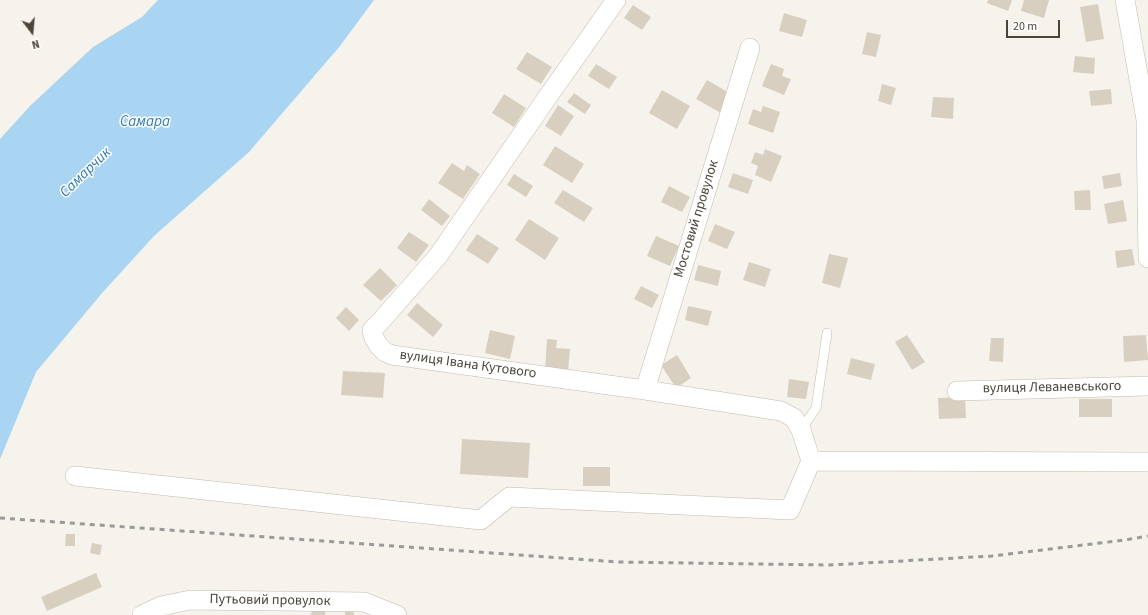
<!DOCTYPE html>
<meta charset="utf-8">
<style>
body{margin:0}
#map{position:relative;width:1148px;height:615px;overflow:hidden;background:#f6f3ec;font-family:"Source Sans 3",sans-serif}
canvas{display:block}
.north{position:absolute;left:12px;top:12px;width:40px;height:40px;-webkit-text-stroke:3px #fff;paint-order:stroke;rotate:164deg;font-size:11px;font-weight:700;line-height:16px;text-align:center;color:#4b4439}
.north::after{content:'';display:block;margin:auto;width:14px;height:18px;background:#4b4439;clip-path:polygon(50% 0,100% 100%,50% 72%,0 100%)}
.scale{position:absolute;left:1006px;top:20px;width:54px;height:18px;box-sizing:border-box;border:2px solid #4b4439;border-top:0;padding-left:5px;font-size:12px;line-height:14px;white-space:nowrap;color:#4b4439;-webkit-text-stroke:3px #fff;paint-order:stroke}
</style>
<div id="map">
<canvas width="1148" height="615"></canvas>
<div class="north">N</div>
<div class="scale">20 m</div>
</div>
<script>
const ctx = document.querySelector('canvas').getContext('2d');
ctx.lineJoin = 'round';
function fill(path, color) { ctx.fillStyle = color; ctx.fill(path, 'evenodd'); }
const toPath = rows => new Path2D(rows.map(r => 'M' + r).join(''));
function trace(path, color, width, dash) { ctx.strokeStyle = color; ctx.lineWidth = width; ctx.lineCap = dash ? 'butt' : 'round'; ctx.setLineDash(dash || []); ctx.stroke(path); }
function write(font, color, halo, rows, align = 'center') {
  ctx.font = font + ' "Source Sans 3",sans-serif'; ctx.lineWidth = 3; ctx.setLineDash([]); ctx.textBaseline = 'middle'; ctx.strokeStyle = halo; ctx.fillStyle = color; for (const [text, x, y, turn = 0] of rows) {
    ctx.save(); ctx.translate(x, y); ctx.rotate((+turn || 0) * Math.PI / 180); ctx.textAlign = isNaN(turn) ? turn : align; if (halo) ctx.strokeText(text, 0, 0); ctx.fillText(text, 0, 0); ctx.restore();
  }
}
fill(toPath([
 [158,0,374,0,340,46,249,152,154,236,103,292,36,372,0,459,0,139,30,106,93,47,142,17]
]), '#a9d4f2');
fill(toPath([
 [988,0,1012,0,1008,11,987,3],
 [1024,0,1049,0,1044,18,1021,11],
 [1098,4,1104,39,1086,42,1080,7],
 [633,5,651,17,642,30,624,18],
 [784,13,807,20,802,37,779,31],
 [867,32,881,35,876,57,862,54],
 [527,52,552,67,541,84,516,69],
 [1075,56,1095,58,1094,74,1073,72],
 [596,64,617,77,609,89,588,76],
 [771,64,784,69,782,76,791,79,784,95,762,86],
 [707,80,731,94,721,113,696,99],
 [882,84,896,88,891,105,878,101],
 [1111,89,1112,104,1091,106,1089,91],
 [662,90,690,106,677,129,649,113],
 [574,93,591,105,585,114,567,102],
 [504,94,526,108,514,127,492,113],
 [933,97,954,98,953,119,931,117],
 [558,105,574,116,561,136,545,126],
 [763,106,780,112,773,133,748,124,753,109,761,112],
 [555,146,584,164,572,183,543,165],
 [765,149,782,156,771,182,755,175,758,166,751,163,755,152,763,155],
 [452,163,464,171,467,165,480,174,463,199,438,183],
 [733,173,753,180,748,194,728,187],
 [1120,173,1122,186,1104,189,1102,176],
 [514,174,533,186,526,197,507,185],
 [669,186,690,197,682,212,661,202],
 [563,190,593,208,584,222,554,203],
 [1090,190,1091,210,1075,210,1074,191],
 [429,199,450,216,442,226,421,210],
 [1123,200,1127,221,1108,224,1104,204],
 [529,219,559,238,545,260,515,240],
 [715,224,735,232,727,249,708,241],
 [409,232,429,245,416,262,397,248],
 [477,234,499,248,488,264,466,250],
 [656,236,679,246,670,266,647,256],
 [1132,249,1135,265,1117,268,1115,251],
 [829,254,848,258,840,288,822,283],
 [749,262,771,269,765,287,743,280],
 [698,265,721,271,718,286,694,280],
 [380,268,397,285,381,301,363,285],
 [641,286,659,295,652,308,634,299],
 [417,303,443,325,433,337,407,315],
 [688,306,712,311,708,326,685,320],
 [346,307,359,320,349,331,336,318],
 [490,330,515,336,510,359,485,353],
 [907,335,925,362,912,370,895,342],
 [1146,335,1148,360,1124,362,1123,336],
 [991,338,1004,338,1003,362,989,361],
 [547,339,557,340,556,348,570,349,568,371,545,369],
 [677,355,691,378,676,388,661,365],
 [851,358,875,364,871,380,847,374],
 [343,371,385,373,383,398,341,395],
 [789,379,809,382,806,399,787,397],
 [965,397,966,418,939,419,938,398],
 [1079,399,1112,399,1112,417,1079,417],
 [462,439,530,443,528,478,460,474],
 [583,467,610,467,610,486,583,486],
 [66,534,75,534,75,546,65,546],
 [92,543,102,545,100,555,90,553],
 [96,573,102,587,47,611,41,597],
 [353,605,354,615,345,615,345,606],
 [316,606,326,613,324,615,310,615]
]), '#d8cfc1');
const lane = toPath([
 [801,430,816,408,827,333]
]);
const street = toPath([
 [616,0,549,95,438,256,380,322,372,330,374,338,379,346,385,352,392,355,645,390,781,411,794,418,801,430,811,461],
 [1125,0,1148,131],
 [1148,120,1146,119,1148,258],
 [645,390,750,48],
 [957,391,1148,386],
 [75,476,481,520,509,497,790,510,811,461,1148,462],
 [142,615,161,606,190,600,364,602,397,615]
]);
trace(lane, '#c2bbae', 10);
trace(street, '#c2bbae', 20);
trace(lane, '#fff', 9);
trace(street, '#fff', 19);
trace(toPath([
 [0,518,618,562,829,565,992,556,1125,540,1148,536]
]), '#9a9a9a', 3, [5, 5]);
write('14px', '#4b4439', '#fff', [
 ["Мостовий провулок",697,219,-73],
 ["вулиця Івана Кутового",468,365,8],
 ["вулиця Леваневського",1052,388,-1],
 ["Путьовий провулок",270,601,1]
]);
write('italic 15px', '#2e7ab2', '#fff', [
 ["Самара",145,123],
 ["Самарчик",86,173,-44]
]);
</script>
